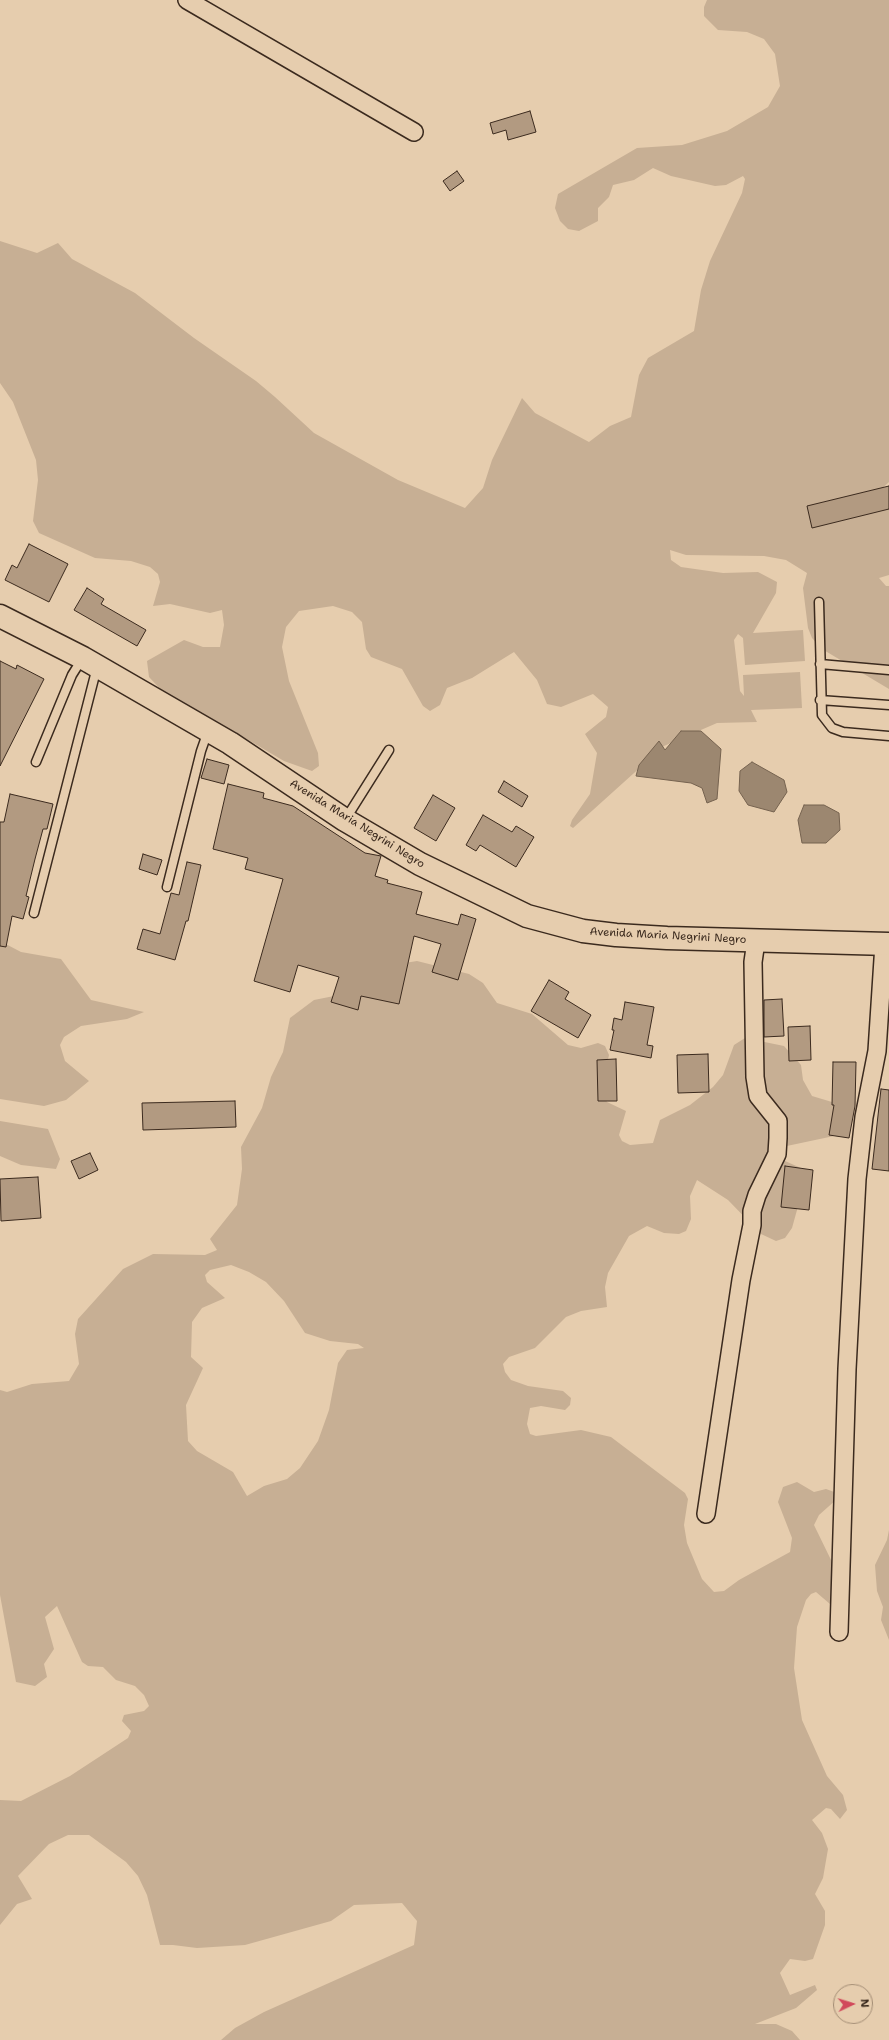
<!DOCTYPE html>
<style>
body{margin:0}
#map{position:relative;width:889px;height:2040px;overflow:hidden;background:#e6cdae;font-family:"Shantell Sans",sans-serif}
canvas{display:block}
.north{position:absolute;left:833px;top:1984px;width:40px;height:40px;box-sizing:border-box;background:#e6cdae;border:1px solid #a28c74;border-radius:50%;rotate:86deg;font-size:11px;font-weight:700;line-height:16px;text-align:center;color:#3b2a1e}
.north::after{content:'';display:block;margin:auto;width:14px;height:18px;background:#d1495b;clip-path:polygon(50% 0,100% 100%,50% 72%,0 100%)}
</style>
<div id="map">
<canvas width="889" height="2040"></canvas>
<div class="north">N</div>
</div>
<script>
const ctx = document.querySelector('canvas').getContext('2d');
ctx.lineJoin = 'round';
function fill(path, color) { ctx.fillStyle = color; ctx.fill(path, 'evenodd'); }
const toPath = rows => new Path2D(rows.map(r => 'M' + r).join(''));
function trace(path, color, width, dash) { ctx.strokeStyle = color; ctx.lineWidth = width; ctx.lineCap = dash ? 'butt' : 'round'; ctx.setLineDash(dash || []); ctx.stroke(path); }
function write(font, color, halo, rows, align = 'center') {
  ctx.font = font + ' "Shantell Sans",sans-serif'; ctx.lineWidth = 3.5; ctx.setLineDash([]); ctx.textBaseline = 'middle'; ctx.strokeStyle = halo; ctx.fillStyle = color; for (const [text, x, y, turn = 0] of rows) {
    ctx.save(); ctx.translate(x, y); ctx.rotate((+turn || 0) * Math.PI / 180); ctx.textAlign = isNaN(turn) ? turn : align; if (halo) ctx.strokeText(text, 0, 0); ctx.fillText(text, 0, 0); ctx.restore();
  }
}
fill(toPath([
 [707,0,889,0,889,482,876,494,889,508,889,575,879,578,886,586,889,586,889,689,822,649,812,638,808,628,803,588,807,573,786,560,764,556,686,555,670,550,671,560,681,567,723,573,758,572,777,582,776,593,753,633,803,630,805,661,745,665,743,638,738,634,734,640,740,691,744,696,743,675,800,672,802,708,751,710,757,722,717,723,664,746,573,828,570,826,572,820,590,794,597,753,585,734,606,717,608,707,593,694,561,707,547,704,537,680,514,652,472,678,447,688,440,705,430,711,423,706,402,669,371,657,366,649,362,622,352,612,333,606,299,611,286,627,282,647,289,681,318,753,319,766,312,771,284,761,216,721,179,709,149,677,147,661,184,640,203,647,220,647,224,625,222,610,210,613,170,604,153,606,160,582,158,574,150,567,131,561,95,558,39,533,33,521,38,480,36,460,13,402,0,383,0,241,37,253,58,243,72,259,135,293,194,338,256,381,275,397,314,433,398,480,465,508,483,488,492,460,522,398,535,413,589,442,610,426,631,417,639,375,648,358,694,331,701,290,710,261,742,193,745,179,743,176,726,185,715,186,671,176,653,168,634,180,613,185,609,197,598,208,598,221,579,231,568,229,560,221,555,208,558,194,637,148,682,145,727,131,768,107,780,86,775,54,764,39,747,32,718,30,704,16,704,7],
 [0,941,21,952,61,959,91,1000,144,1012,127,1019,81,1026,64,1037,60,1045,65,1061,89,1081,66,1100,44,1106,0,1099],
 [417,961,469,974,483,983,497,1003,532,1014,568,1045,581,1048,598,1043,605,1046,609,1055,603,1082,603,1095,607,1102,626,1111,619,1135,622,1141,630,1145,653,1143,660,1120,690,1105,713,1087,723,1075,734,1045,745,1038,784,1046,801,1065,803,1080,812,1096,832,1102,843,1111,834,1136,782,1147,785,1161,803,1169,807,1174,792,1228,785,1238,776,1241,761,1234,728,1200,697,1180,690,1196,691,1219,686,1231,679,1234,664,1233,647,1226,629,1236,608,1273,605,1287,607,1307,581,1311,566,1317,535,1348,509,1357,503,1364,505,1372,511,1380,528,1386,563,1391,571,1398,570,1405,565,1410,541,1406,530,1408,527,1424,530,1434,536,1436,581,1430,611,1437,685,1493,688,1499,684,1525,687,1543,702,1579,714,1592,724,1591,739,1580,790,1552,792,1538,778,1502,783,1487,797,1482,814,1492,826,1489,837,1493,837,1499,819,1515,814,1525,832,1562,836,1596,830,1604,816,1592,811,1594,806,1600,797,1627,794,1668,802,1720,827,1776,843,1795,847,1810,840,1819,831,1809,826,1808,812,1820,822,1833,828,1849,823,1878,815,1894,825,1911,825,1925,813,1959,805,1961,790,1959,780,1973,790,1995,815,1985,817,1990,796,2008,755,2024,776,2024,792,2031,800,2040,221,2040,235,2028,264,2012,414,1945,417,1921,402,1903,354,1905,331,1921,245,1945,197,1948,173,1945,160,1945,147,1895,138,1876,126,1862,89,1835,68,1835,49,1844,18,1876,32,1899,17,1904,0,1925,0,1800,21,1801,70,1776,128,1738,131,1731,122,1721,124,1715,144,1711,149,1706,144,1695,135,1686,116,1680,103,1667,88,1666,82,1662,57,1606,45,1617,54,1649,44,1664,47,1677,35,1686,16,1682,0,1595,0,1390,7,1392,32,1384,69,1381,79,1364,75,1334,78,1319,123,1269,153,1254,205,1255,217,1250,210,1239,237,1205,242,1169,241,1147,262,1108,271,1077,283,1052,290,1018,314,1000,349,993,387,966],
 [231,1265,249,1272,266,1282,284,1301,305,1333,330,1341,358,1344,364,1348,347,1350,338,1363,329,1410,318,1441,300,1468,287,1479,264,1486,247,1496,233,1472,197,1451,188,1441,186,1405,203,1368,191,1357,192,1322,202,1308,225,1298,207,1282,205,1275,210,1270],
 [0,1121,48,1129,60,1159,56,1169,21,1165,0,1156],
 [889,1530,889,1640,881,1620,883,1607,877,1591,875,1565,887,1540]
]), '#c7af94');
const water = toPath([
 [681,731,701,731,721,749,717,799,707,803,702,788,691,783,636,776,639,765,659,741,665,750,681,731],
 [752,762,784,780,787,792,774,812,748,805,739,791,740,771,752,762],
 [804,805,824,805,839,813,840,830,826,843,802,843,798,820,804,805]
]);
fill(water, '#9c8770');
trace(water, '#75624f', 1);
const building = toPath([
 [530,111,536,132,508,140,506,130,493,134,490,123,530,111],
 [457,171,464,181,450,191,443,181,457,171],
 [889,486,889,509,812,528,807,506,889,486],
 [29,544,68,564,49,602,5,580,12,565,17,568,29,544],
 [87,588,104,599,101,604,146,630,137,646,74,610,87,588],
 [0,661,16,669,17,665,44,679,0,766,0,661],
 [207,759,229,765,224,784,201,778,207,759],
 [504,781,528,796,522,807,498,792,504,781],
 [228,784,264,793,263,798,293,806,365,853,381,856,375,876,388,880,387,883,422,892,416,914,458,925,461,914,476,919,458,980,432,972,441,944,414,936,399,1004,361,996,358,1010,331,1002,339,977,298,965,290,992,254,981,283,879,245,869,248,858,213,849,228,784],
 [10,794,53,804,47,829,43,829,35,859,26,896,29,897,23,919,12,916,6,947,0,946,0,822,4,822,10,794],
 [433,795,455,808,436,841,414,828,433,795],
 [483,815,512,832,516,826,534,837,516,867,480,845,476,851,466,845,483,815],
 [143,854,162,860,157,875,139,869,143,854],
 [187,862,201,865,188,921,186,921,175,960,137,949,143,929,160,934,171,893,179,895,187,862],
 [549,980,569,992,565,999,591,1015,578,1038,531,1011,549,980],
 [782,999,784,1036,764,1037,764,1000,782,999],
 [625,1002,654,1007,647,1045,653,1046,651,1058,610,1050,614,1030,612,1030,614,1018,622,1020,625,1002],
 [810,1026,811,1060,789,1061,788,1027,810,1026],
 [708,1054,709,1092,678,1093,677,1055,708,1054],
 [616,1059,617,1101,598,1101,597,1060,616,1059],
 [833,1062,856,1062,855,1106,849,1138,829,1135,834,1105,832,1105,833,1062],
 [881,1089,889,1090,889,1171,872,1169,881,1089],
 [235,1101,236,1127,143,1130,142,1103,235,1101],
 [90,1153,98,1170,79,1179,71,1161,90,1153],
 [785,1166,813,1170,809,1210,781,1207,785,1166],
 [38,1177,41,1218,1,1221,0,1179,38,1177]
]);
fill(building, '#b29a81');
trace(building, '#3b2a1e', 1);
const lane = toPath([
 [819,602,822,715,832,728,843,732,889,736],
 [820,664,889,670],
 [820,700,889,705],
 [36,762,72,675,82,659],
 [345,820,389,750],
 [167,887,201,751,208,731],
 [34,913,97,667]
]);
const street = toPath([
 [187,0,414,132],
 [706,1514,741,1280,752,1225,752,1211,757,1195,777,1154,778,1138,778,1121,758,1096,755,1077,753,962,756,941],
 [839,1632,847,1369,857,1179,864,1117,877,1051,884,944]
]);
const secondary = toPath([
 [0,616,83,658,230,743,345,820,420,864,527,916,583,931,616,935,667,938,889,944]
]);
trace(lane, '#3b2a1e', 11);
trace(street, '#3b2a1e', 20);
trace(secondary, '#3b2a1e', 25);
trace(lane, '#e6cdae', 8);
trace(street, '#e6cdae', 17);
trace(secondary, '#e6cdae', 22);
write('11px', '#3b2a1e', '#e6cdae', [
 ["Avenida Maria Negrini Negro",357,824,32],
 ["Avenida Maria Negrini Negro",668,936,3]
]);
</script>
